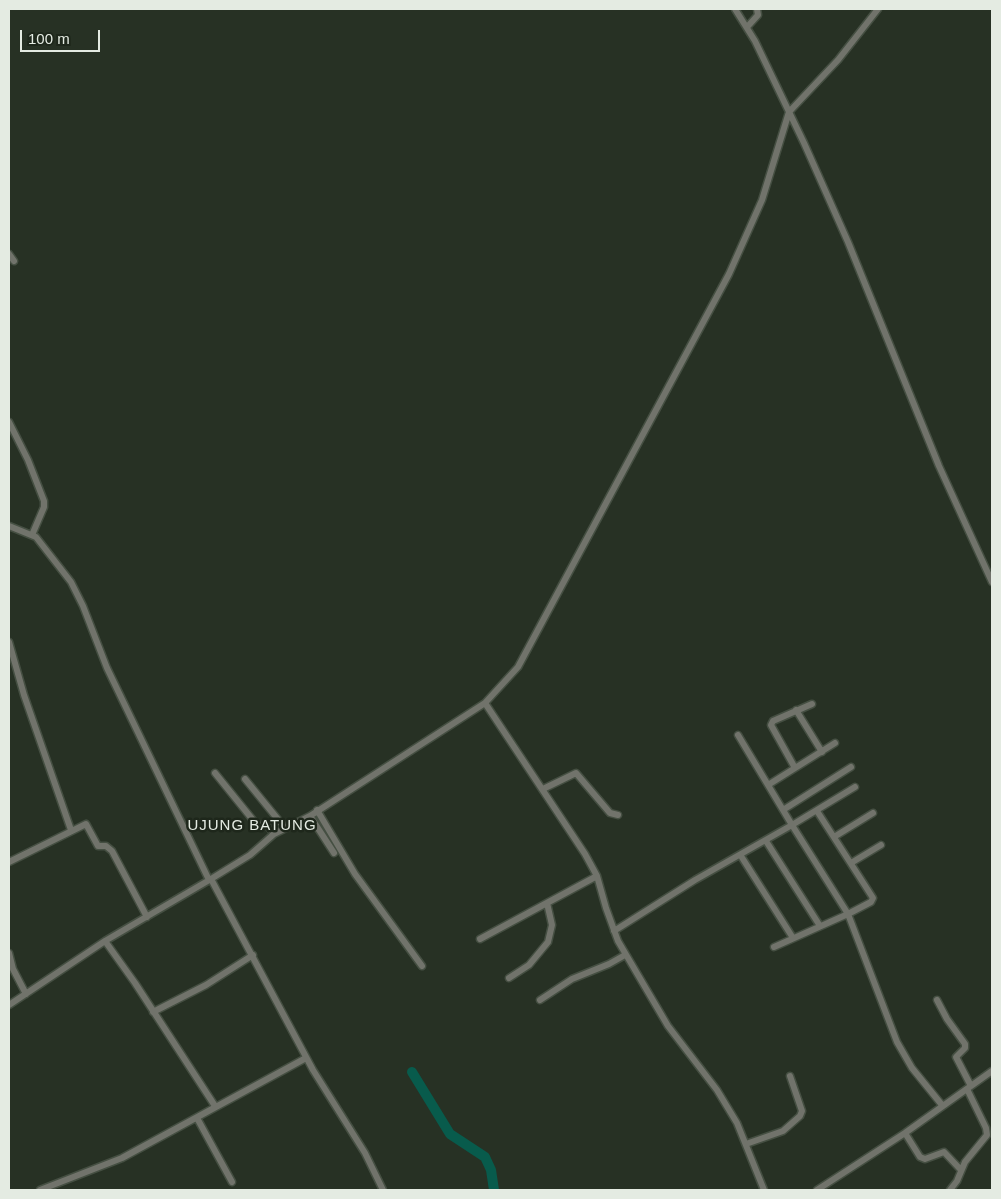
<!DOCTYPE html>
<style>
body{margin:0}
#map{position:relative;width:1001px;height:1199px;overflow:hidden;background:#273124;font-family:Helvetica,sans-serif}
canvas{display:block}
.frame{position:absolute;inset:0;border:10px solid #e4ebe2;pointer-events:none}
.scale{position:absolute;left:20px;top:30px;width:80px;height:22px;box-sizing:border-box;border:2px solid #e4ebe2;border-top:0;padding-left:6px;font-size:15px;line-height:18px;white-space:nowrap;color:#e4ebe2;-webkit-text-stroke:4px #1e271b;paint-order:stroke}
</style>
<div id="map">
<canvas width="1001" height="1199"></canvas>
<div class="frame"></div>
<div class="scale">100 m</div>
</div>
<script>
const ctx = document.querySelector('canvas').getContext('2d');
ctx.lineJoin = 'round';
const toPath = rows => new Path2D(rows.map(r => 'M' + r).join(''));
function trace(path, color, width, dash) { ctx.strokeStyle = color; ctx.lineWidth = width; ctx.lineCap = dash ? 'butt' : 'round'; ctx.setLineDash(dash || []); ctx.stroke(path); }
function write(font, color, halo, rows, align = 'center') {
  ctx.font = font + ' Helvetica,sans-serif'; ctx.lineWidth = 5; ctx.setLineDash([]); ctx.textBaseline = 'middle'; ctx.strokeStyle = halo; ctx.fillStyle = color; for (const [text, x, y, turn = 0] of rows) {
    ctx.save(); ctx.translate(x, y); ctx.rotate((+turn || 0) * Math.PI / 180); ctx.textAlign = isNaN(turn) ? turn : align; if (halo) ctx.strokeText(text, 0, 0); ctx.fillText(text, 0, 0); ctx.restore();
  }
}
trace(toPath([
 [412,1072,450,1134,485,1157,491,1170,494,1190]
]), '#085b4c', 10);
const street = toPath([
 [735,9,755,41,804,143,848,242,939,466,992,582],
 [748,26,758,15,757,9],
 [9,254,14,261],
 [9,422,28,460,44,501,44,507,32,535],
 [9,526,36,537,71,582,83,606,107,668,209,880],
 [9,642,24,695,71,830],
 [485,703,518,667,729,274,762,200,789,112,838,60,878,9],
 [796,710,822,752],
 [738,735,792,825,855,787],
 [795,768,771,725,773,721,812,704],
 [215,773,257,825,267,825,274,834],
 [245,779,285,828],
 [768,785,835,743],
 [543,789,576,773,610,813,618,815],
 [317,810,355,874,422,966],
 [783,810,851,767],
 [310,816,334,853],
 [834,837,873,813],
 [766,841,820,926],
 [741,856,793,938],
 [9,862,86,824,98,846,106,846,112,851,147,917],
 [851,863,881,845],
 [211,879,313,1070,365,1153,383,1190],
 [614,931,695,880,792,825,848,914,897,1042,912,1068,942,1105],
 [480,939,597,876],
 [105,941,135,983,215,1106],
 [774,947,848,914,871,902,873,898,817,811],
 [9,953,13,969,26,994],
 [509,978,529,965,548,942,552,925,547,903],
 [540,1000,572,979,609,964,625,955],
 [937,1000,947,1019,965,1044,965,1048,956,1057,971,1086],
 [9,1005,105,941,211,879,250,855,274,834,310,816,485,703,585,854,597,876,606,908,618,941,668,1026,717,1090,737,1123,764,1190],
 [153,1012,206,985,253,955],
 [197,1118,232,1182],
 [905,1133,920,1157,925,1159,944,1152,961,1170],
 [746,1144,783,1131,800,1116,802,1111,790,1076],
 [40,1190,122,1158,306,1058],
 [817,1190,905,1133,992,1071],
 [950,1190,957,1181,965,1162,987,1135,986,1128,967,1089]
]);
trace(street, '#454f42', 9);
trace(street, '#71736b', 6);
ctx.letterSpacing = '1px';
write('15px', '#e4ebe2', '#1e271b', [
 ["UJUNG BATUNG",252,826]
]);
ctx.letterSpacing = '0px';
</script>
